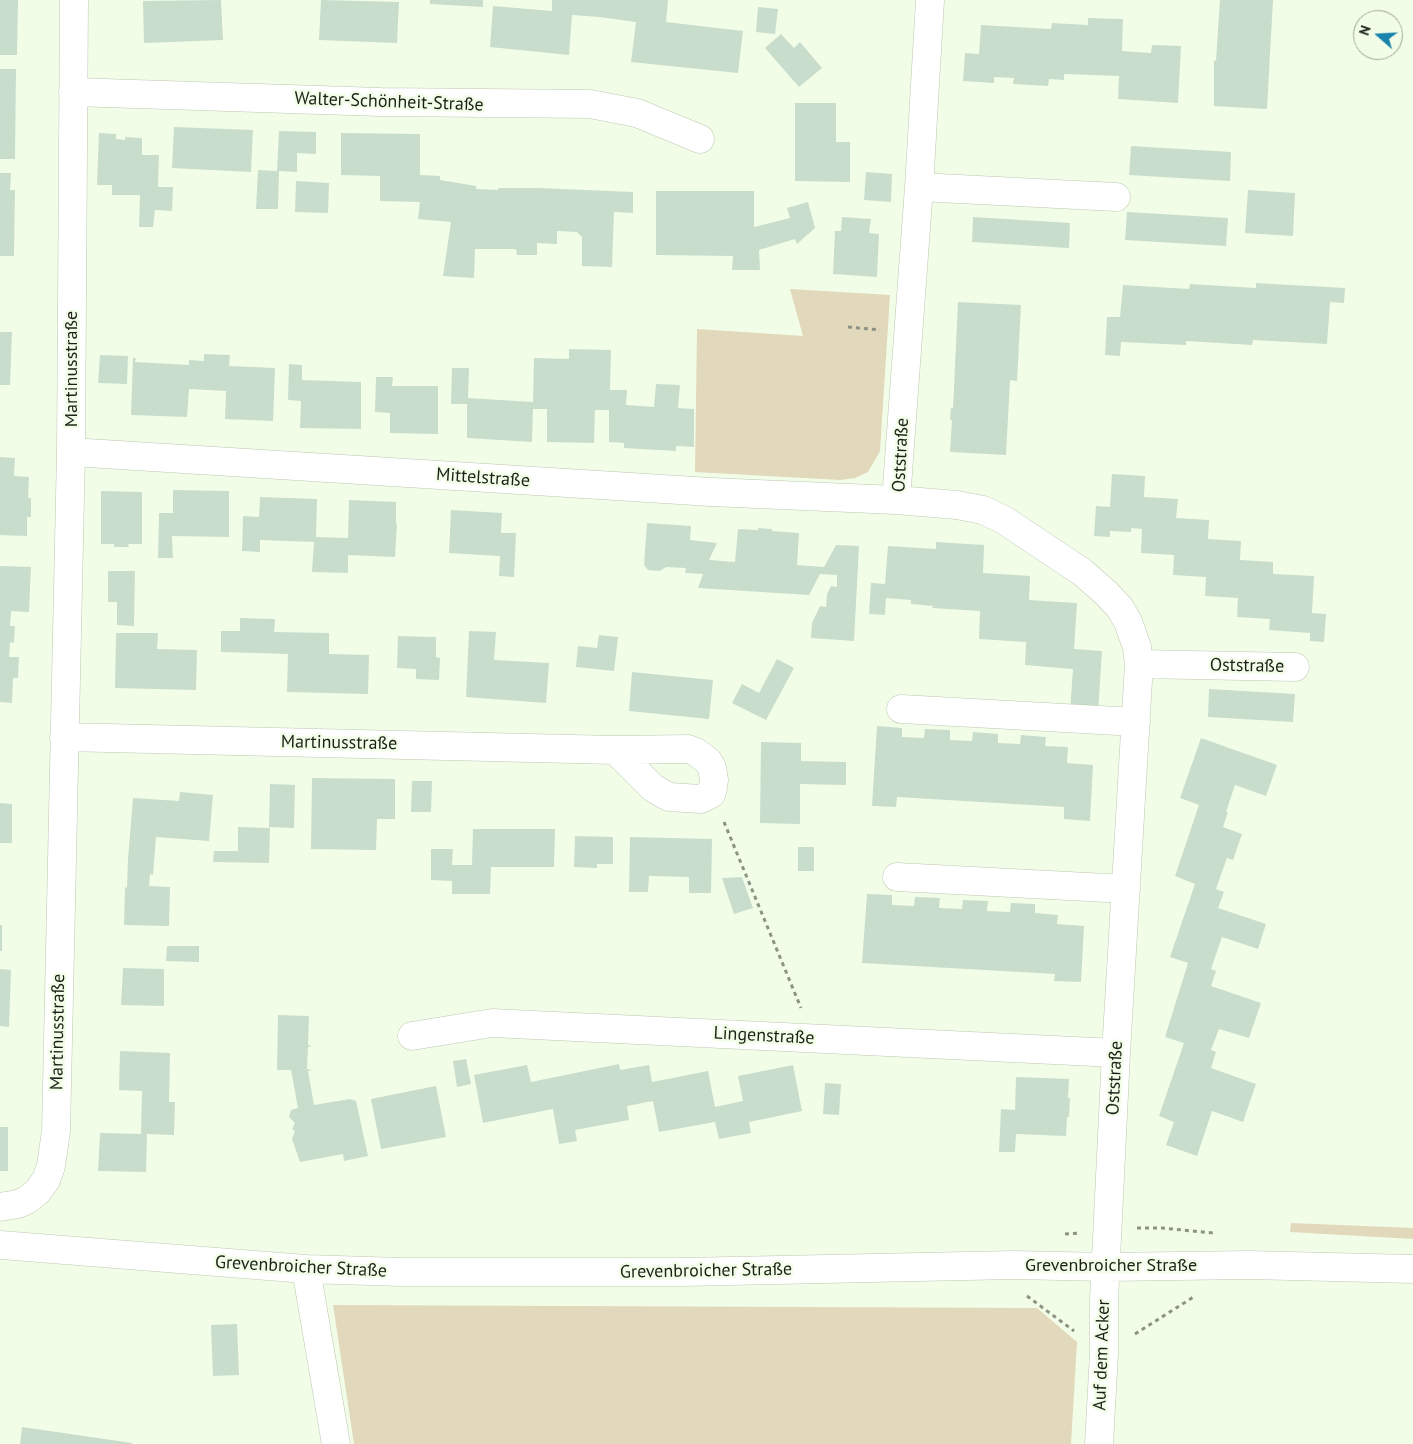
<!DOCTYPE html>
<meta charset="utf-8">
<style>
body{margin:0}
#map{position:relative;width:1413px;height:1444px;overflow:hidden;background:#f2fde7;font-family:"PT Sans",sans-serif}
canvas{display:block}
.north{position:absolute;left:1353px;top:10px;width:50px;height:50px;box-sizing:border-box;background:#f2fde7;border:1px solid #9da595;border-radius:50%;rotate:289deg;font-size:14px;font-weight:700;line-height:20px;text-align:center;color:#1d2019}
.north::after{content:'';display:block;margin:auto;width:18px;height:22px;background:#1984ac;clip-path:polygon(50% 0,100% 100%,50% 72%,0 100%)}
</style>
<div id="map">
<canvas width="1413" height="1444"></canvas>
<div class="north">N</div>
</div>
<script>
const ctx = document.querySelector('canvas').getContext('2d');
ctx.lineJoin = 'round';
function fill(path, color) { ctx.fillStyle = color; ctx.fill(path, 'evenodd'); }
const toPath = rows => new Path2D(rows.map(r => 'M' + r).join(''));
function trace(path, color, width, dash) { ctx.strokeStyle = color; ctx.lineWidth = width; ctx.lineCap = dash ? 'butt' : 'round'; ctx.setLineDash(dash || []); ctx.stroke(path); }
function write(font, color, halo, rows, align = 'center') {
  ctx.font = font + ' "PT Sans",sans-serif'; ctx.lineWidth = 5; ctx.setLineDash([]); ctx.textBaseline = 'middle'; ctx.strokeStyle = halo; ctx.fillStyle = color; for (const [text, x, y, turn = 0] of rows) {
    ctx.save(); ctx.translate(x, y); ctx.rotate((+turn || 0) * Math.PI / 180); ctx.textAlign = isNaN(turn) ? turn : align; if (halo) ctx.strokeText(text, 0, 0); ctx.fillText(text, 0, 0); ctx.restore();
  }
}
fill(toPath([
 [790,289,890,295,880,451,868,472,855,478,840,480,695,472,697,329,803,336],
 [1291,1223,1413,1228,1413,1239,1290,1232],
 [333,1305,1037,1308,1077,1342,1071,1444,354,1444]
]), '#e2d8bb');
fill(toPath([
 [0,0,18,0,17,55,0,55],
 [221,0,223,40,144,43,143,1],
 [321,0,399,2,397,43,319,40],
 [430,0,483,0,483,7,430,4],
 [552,0,668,0,666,22,743,31,738,73,631,62,636,22,599,17,572,15,569,55,490,47,493,6,552,11],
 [1220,0,1273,0,1267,109,1214,106,1214,60,1216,61],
 [758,7,778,9,775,34,756,32],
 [1088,18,1123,19,1122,51,1151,53,1152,45,1181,46,1178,103,1118,99,1119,76,1064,74,1064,80,1049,79,1048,86,1013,84,1014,78,994,77,994,83,963,81,965,53,979,54,981,25,1051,29,1052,23,1088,25],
 [781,34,794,48,800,42,822,68,799,87,765,48],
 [0,69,16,69,15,159,0,159],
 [795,103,836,103,836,142,850,142,850,182,795,181],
 [174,127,253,130,251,172,172,168],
 [279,131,316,132,316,154,297,153,297,172,279,171,278,209,256,209,258,170,277,171],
 [99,133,116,134,116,139,125,140,125,137,142,138,142,155,159,155,158,187,173,187,172,211,155,210,153,227,139,227,140,195,112,195,112,185,97,185],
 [341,133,420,134,420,175,440,176,440,180,476,186,476,189,498,190,498,188,538,188,633,192,633,213,614,212,612,267,582,266,582,237,577,232,557,231,557,244,537,243,537,255,517,255,516,249,475,249,474,278,443,276,451,222,418,219,420,202,380,201,380,176,341,175],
 [1131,146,1231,152,1230,181,1129,175],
 [866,172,892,174,891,202,864,200],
 [0,173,11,173,10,190,15,190,14,256,0,256],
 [296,181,329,183,328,213,295,212],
 [1248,190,1295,193,1293,236,1245,233],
 [656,191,754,191,754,227,790,218,787,208,808,202,815,228,797,244,795,239,759,250,760,270,732,270,733,256,656,255],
 [1127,212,1228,218,1226,246,1125,240],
 [842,217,871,219,869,233,879,234,877,277,833,274,835,231,841,231],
 [973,217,1070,223,1069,248,972,242],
 [1256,283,1345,288,1344,303,1330,302,1327,344,1253,340,1252,345,1186,341,1186,345,1121,342,1120,356,1105,355,1107,317,1120,317,1123,285,1189,289,1190,284,1256,288],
 [958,302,1021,305,1017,381,1010,380,1006,455,950,452,952,420,950,420,951,408,953,408],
 [0,332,12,332,10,385,0,385],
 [569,349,611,350,610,390,627,390,626,405,654,407,656,384,680,385,678,408,694,409,694,447,676,446,676,451,624,448,624,443,609,442,609,410,595,410,594,443,547,442,547,409,533,409,532,442,467,438,467,404,451,404,452,368,469,368,468,398,533,402,534,358,569,359],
 [204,354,230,355,229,366,275,368,273,421,225,419,226,391,189,389,187,417,131,415,133,358,136,358,135,362,189,365,189,360,204,361],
 [100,355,128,356,127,384,98,383],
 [289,364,302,365,302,380,361,382,361,429,300,428,301,401,288,400],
 [376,377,393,377,392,386,438,386,438,434,390,433,390,413,375,412],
 [0,457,15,458,14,476,29,477,28,498,31,498,31,517,27,517,27,536,0,535],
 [1112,474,1145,476,1144,497,1178,499,1176,518,1209,520,1208,539,1241,541,1240,560,1273,562,1273,574,1314,576,1312,613,1326,614,1324,642,1310,641,1310,633,1269,630,1270,619,1237,617,1238,598,1205,596,1206,577,1173,575,1174,555,1141,553,1142,529,1131,528,1131,532,1110,531,1110,537,1094,536,1096,506,1110,507],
 [173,490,229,491,229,537,172,536,173,558,158,558,159,513,173,513],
 [101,491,142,492,142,544,128,544,129,547,114,547,114,544,101,544],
 [260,497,317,499,316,537,348,538,349,500,396,502,396,524,397,523,395,557,348,555,348,573,312,572,314,542,260,540,260,552,242,551,243,516,259,517],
 [451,510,502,513,501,533,516,533,514,577,499,576,500,556,449,553],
 [647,523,691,526,690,540,717,543,709,560,735,562,738,529,758,530,758,528,772,529,772,531,799,533,797,565,824,567,836,545,859,546,854,641,811,638,812,623,820,606,826,607,827,594,831,586,837,587,837,575,820,574,809,595,698,588,703,574,685,573,686,568,666,567,660,571,648,570,644,565],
 [936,542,984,545,983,573,1030,576,1029,600,1077,603,1074,649,1102,651,1098,713,1070,712,1073,669,1025,665,1026,642,979,639,980,611,932,608,933,606,911,604,911,600,886,598,885,615,869,614,871,583,885,584,888,546,936,549],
 [0,566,31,567,29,612,11,611,10,626,15,626,14,643,10,642,9,657,19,657,18,678,13,678,12,703,0,702],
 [108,571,135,571,134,626,117,625,117,602,108,602],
 [240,618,275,619,274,632,329,633,329,654,369,655,368,694,287,692,288,654,221,652,221,631,240,631],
 [469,631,496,632,494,660,549,663,546,703,466,697],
 [116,633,158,633,157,649,197,650,196,690,115,688],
 [599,635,618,637,614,671,576,667,578,646,597,648],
 [398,636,436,637,436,657,440,658,439,680,416,679,416,669,397,668],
 [777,659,794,668,766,720,732,703,742,684,759,693],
 [632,672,713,680,709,719,629,711],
 [1209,689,1295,694,1293,722,1208,717],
 [877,726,902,728,902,737,924,738,925,729,950,730,950,740,972,741,973,732,998,734,998,743,1020,744,1021,735,1046,737,1045,746,1068,747,1067,763,1093,765,1090,821,1064,819,1064,807,897,797,896,807,872,806],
 [1201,738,1277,765,1266,796,1235,785,1226,812,1228,812,1223,827,1242,834,1233,860,1227,858,1216,889,1224,892,1218,908,1266,924,1258,949,1222,937,1211,969,1216,971,1211,986,1261,1003,1249,1038,1219,1029,1211,1050,1216,1052,1211,1068,1256,1084,1243,1122,1212,1111,1197,1156,1166,1145,1174,1122,1159,1116,1184,1043,1165,1037,1188,963,1170,957,1195,884,1175,876,1199,805,1180,798],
 [761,742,801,743,801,761,846,762,846,785,800,784,800,824,760,823],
 [312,778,395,779,395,819,377,819,376,850,311,849],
 [412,781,432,781,431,812,411,812],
 [270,784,295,785,294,828,269,827],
 [180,792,213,795,209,841,156,837,153,875,150,874,149,886,170,887,169,926,124,925,125,887,127,888,128,859,133,798,179,801],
 [0,803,12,804,12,843,0,843],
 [238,827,270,828,269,863,213,862,214,851,238,851],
 [473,829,555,829,554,867,491,867,490,894,452,894,452,881,431,880,431,849,453,849,452,865,472,865],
 [575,836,613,837,613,864,597,864,597,868,574,867],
 [630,837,712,839,711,893,689,893,689,877,649,876,648,892,629,892],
 [798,847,814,847,814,871,798,871],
 [742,877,753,908,734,914,722,878],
 [867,894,892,895,892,905,914,906,915,897,940,898,939,908,962,909,963,900,988,901,987,911,1010,912,1011,903,1035,904,1035,913,1058,915,1057,924,1084,926,1081,982,1054,981,1055,974,862,963],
 [0,925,2,925,2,951,0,951],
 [167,946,199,946,199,962,166,961],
 [123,968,164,969,164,1006,121,1005],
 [0,969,11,970,9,1027,0,1026],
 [278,1015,309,1016,308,1045,312,1046,308,1047,307,1069,312,1070,308,1071,314,1105,350,1099,356,1101,368,1156,344,1161,343,1154,300,1162,292,1139,295,1131,292,1129,295,1123,289,1117,291,1110,298,1108,291,1070,277,1070],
 [120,1051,170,1053,169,1102,175,1102,174,1135,147,1134,146,1172,98,1171,100,1133,141,1134,142,1091,119,1090],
 [466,1059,471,1084,457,1087,453,1061],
 [619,1064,620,1070,649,1065,652,1082,708,1071,715,1107,743,1101,738,1076,793,1065,802,1111,749,1122,751,1133,719,1139,715,1122,659,1132,653,1101,627,1106,629,1120,575,1130,577,1141,559,1144,553,1109,483,1123,474,1075,527,1065,531,1082],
 [1016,1077,1069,1079,1068,1098,1070,1098,1069,1117,1067,1117,1066,1136,1016,1134,1015,1152,999,1152,1001,1109,1015,1110],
 [825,1083,841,1084,839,1115,823,1114],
 [436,1086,446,1137,381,1149,371,1099],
 [0,1127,8,1127,8,1171,0,1171],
 [237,1324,239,1375,213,1376,211,1325],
 [22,1427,132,1443,132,1444,20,1444]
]), '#c9ddcc');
const minor = toPath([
 [73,92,381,102,590,104,637,113,700,139],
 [919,187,1116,197],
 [71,452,711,492,896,500,957,505,983,510,1004,520,1082,572,1106,593,1120,608,1128,622,1137,647,1139,664,1116,1053,1104,1300,1104,1353,1099,1444],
 [896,500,919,187,930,0],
 [1139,664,1295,667],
 [901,709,1136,722],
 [64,737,615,750,653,788,669,797,701,799,711,794,713,788,714,780,712,768,708,761,696,752,688,749,615,750],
 [897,877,1126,889],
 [412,1036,492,1023,1116,1053],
 [0,1207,18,1204,27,1200,37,1192,46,1180,51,1166,56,1131,71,452,74,0],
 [0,1245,306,1269,401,1272,683,1272,1014,1265,1106,1267,1249,1265,1413,1269],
 [306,1269,336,1444]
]);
trace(minor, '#bdc8b3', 29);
trace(toPath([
 [848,327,880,330],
 [724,822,801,1008],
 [1137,1228,1162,1228,1213,1233],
 [1065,1234,1079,1233],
 [1027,1296,1074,1331],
 [1135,1334,1195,1296]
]), '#8c9384', 3, [4, 4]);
trace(minor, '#fff', 28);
write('18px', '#1d2019', '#f2fde7', [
 ["Walter-Schönheit-Straße",389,102,2],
 ["Martinusstraße",72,369,-90],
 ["Oststraße",901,455,-87],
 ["Mittelstraße",483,478,4],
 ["Oststraße",1247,666,1],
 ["Martinusstraße",339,743,1],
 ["Martinusstraße",58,1032,-89],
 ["Lingenstraße",764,1036,3],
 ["Oststraße",1115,1078,-87],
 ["Grevenbroicher Straße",1111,1266],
 ["Grevenbroicher Straße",301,1267,3],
 ["Grevenbroicher Straße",706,1271,-1],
 ["Auf dem Acker",1102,1355,-88]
]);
</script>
